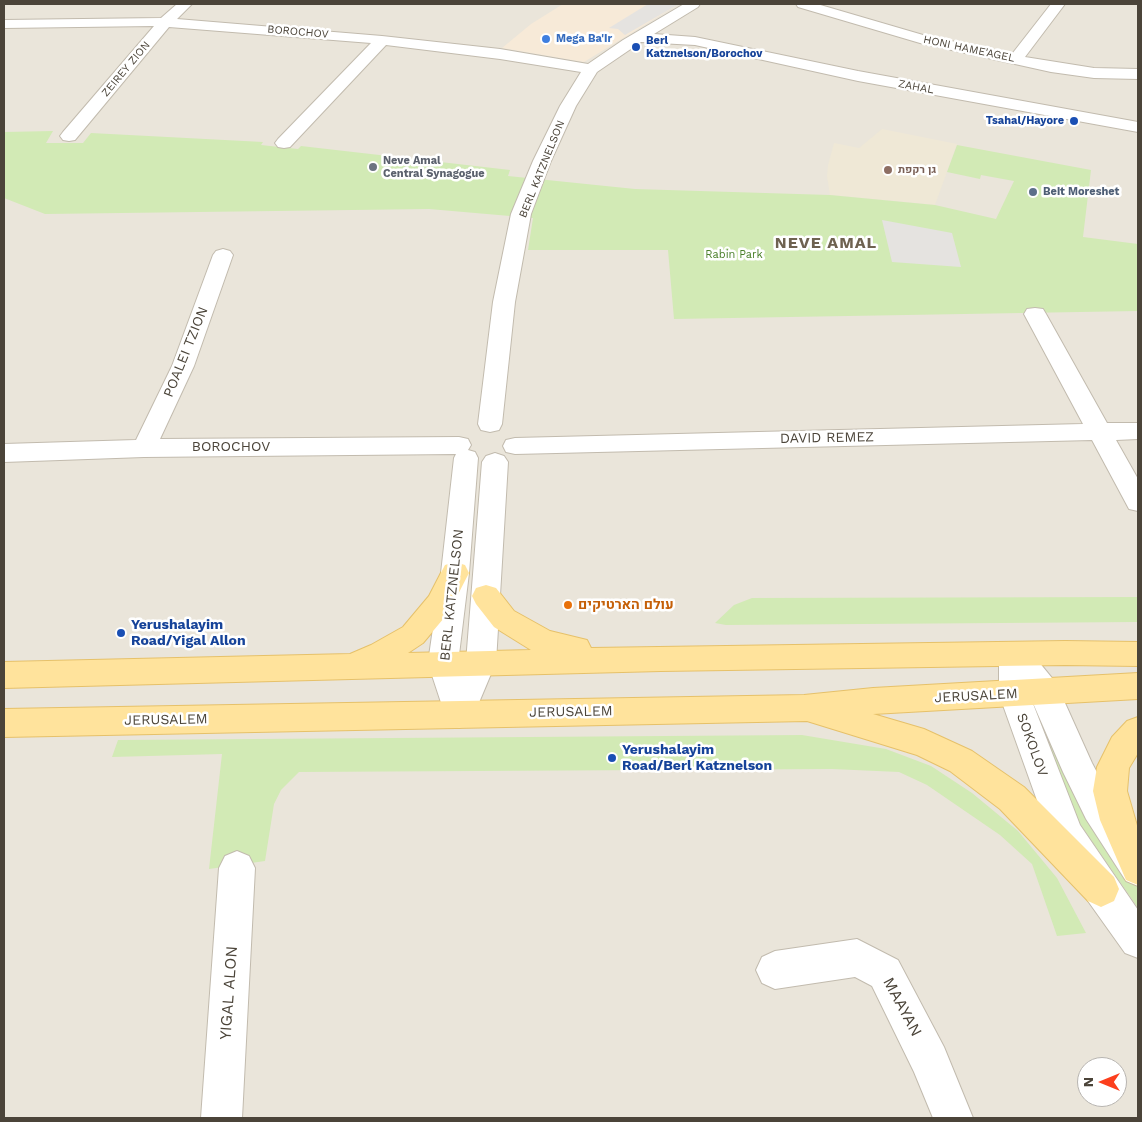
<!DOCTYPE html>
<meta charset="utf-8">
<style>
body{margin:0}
#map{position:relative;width:1142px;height:1122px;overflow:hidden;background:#f6f3ec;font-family:"Work Sans",sans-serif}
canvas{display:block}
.frame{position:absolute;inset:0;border:5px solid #4b4439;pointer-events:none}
.north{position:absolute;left:1077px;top:1057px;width:50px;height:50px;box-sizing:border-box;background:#fff;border:1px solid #b7b4b0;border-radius:50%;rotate:270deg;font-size:14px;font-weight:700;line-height:20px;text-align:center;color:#4b4439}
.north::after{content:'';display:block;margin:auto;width:18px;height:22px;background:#fc3f1d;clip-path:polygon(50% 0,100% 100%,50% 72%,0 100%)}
</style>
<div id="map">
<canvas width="1142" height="1122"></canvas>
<div class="frame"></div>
<div class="north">N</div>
</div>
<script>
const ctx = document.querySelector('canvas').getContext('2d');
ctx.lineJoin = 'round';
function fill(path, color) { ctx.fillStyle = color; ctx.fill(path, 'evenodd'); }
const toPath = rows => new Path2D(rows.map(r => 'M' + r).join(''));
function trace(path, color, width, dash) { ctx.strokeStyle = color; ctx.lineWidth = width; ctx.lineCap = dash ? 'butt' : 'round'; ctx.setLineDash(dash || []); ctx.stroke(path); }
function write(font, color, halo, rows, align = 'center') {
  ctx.font = font + ' "Work Sans",Heebo,sans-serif'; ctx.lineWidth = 5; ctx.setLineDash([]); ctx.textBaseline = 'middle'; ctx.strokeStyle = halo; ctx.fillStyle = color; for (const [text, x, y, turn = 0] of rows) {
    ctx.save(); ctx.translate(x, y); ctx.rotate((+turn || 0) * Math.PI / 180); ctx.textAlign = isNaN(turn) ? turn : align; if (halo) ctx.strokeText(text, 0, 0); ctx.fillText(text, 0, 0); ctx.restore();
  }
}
fill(toPath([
 [4,4,1138,4,1138,1118,4,1118],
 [1087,1067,1117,1067,1117,1097,1087,1097]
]), '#eae5da');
fill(toPath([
 [563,4,679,4,584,62,502,48,531,24]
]), '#f7ead8');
fill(toPath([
 [882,129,957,144,935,205,830,195,827,176,828,165,834,143,859,148]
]), '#efe8d6');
fill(toPath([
 [53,131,46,143,83,143,91,133,263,142,261,145,298,149,301,146,510,170,508,176,635,189,830,195,935,205,996,219,1014,181,981,175,980,179,947,172,957,145,1091,170,1083,237,1138,244,1138,311,674,319,668,250,528,250,533,218,429,209,45,214,4,198,4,132],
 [1138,597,1138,622,726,625,715,623,734,605,752,598],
 [1030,710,1040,710,1081,808,1138,888,1138,908,1069,808],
 [802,735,886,749,931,766,972,793,1018,831,1057,878,1086,933,1057,936,1032,864,1000,835,927,785,899,772,832,769,299,772,281,790,274,804,265,861,209,869,222,754,112,757,118,740]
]), '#d2eab5');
fill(toPath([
 [648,4,679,4,625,35,618,29,609,28],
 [882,220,952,233,961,267,892,262]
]), '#e5e3e0');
const minor = toPath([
 [177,4,192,4,177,19,382,36,500,49,588,64,623,40,684,4,700,4,698,7,654,34,695,37,858,71,1138,122,1138,132,858,81,695,45,641,42,597,72,576,106,551,161,531,214,515,302,502,424,499,430,490,432,481,430,478,424,493,302,511,214,533,161,560,106,581,72,500,59,386,45,290,147,284,148,278,147,275,143,278,139,371,43,169,27,75,140,69,141,63,140,60,136,63,132,154,26,4,28,4,20,161,18,177,4],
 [796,4,817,4,923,35,1012,54,1051,4,1065,4,1025,57,1094,68,1138,69,1138,79,1094,78,1051,72,920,43,798,7,796,4],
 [223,249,230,251,233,255,194,366,160,439,459,437,468,439,471,445,468,450,475,452,478,458,469,573,458,663,461,673,466,662,482,462,486,456,495,453,504,456,508,462,496,662,470,724,459,728,448,724,428,663,441,573,454,458,456,454,144,457,4,462,4,444,136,440,172,366,213,255,216,251,223,249],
 [1035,308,1043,309,1046,314,1107,423,1138,423,1138,439,1116,440,1138,479,1138,511,1129,509,1092,440,515,454,506,452,503,446,506,440,515,438,1083,424,1024,314,1027,309,1035,308],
 [1014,642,1025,645,1056,683,1092,763,1110,797,1138,839,1138,886,1126,881,1086,819,1063,772,1030,696,1080,825,1138,910,1138,958,1125,953,1088,901,1049,834,999,694,999,654,1003,645,1014,642],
 [237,851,249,856,255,868,242,1118,201,1118,219,868,225,856,237,851],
 [857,939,898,960,944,1047,973,1118,933,1118,914,1072,872,986,855,977,775,989,762,983,756,970,762,957,775,951,857,939]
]);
const major = toPath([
 [455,562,465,565,469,573,453,604,449,612,423,643,408,653,531,650,494,627,476,604,472,596,476,588,486,585,496,588,514,611,550,631,587,640,591,648,1065,641,1138,642,1138,666,1065,665,661,671,4,688,4,662,350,654,371,645,403,627,429,596,445,565,455,562],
 [1138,673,1138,699,873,714,924,729,972,751,1024,787,1114,877,1119,889,1114,901,1101,907,1088,901,1000,809,950,771,917,755,807,721,4,737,4,709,804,695,873,688,1138,673],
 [1138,717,1138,753,1129,768,1127,791,1138,829,1138,885,1126,880,1100,820,1093,791,1097,767,1112,737,1127,721,1138,717]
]);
trace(minor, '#c2bbae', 2);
trace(major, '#e6c16a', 2);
fill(minor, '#fff');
fill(major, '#ffe39c');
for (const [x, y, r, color] of [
 [546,39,5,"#3f7fe0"],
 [636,47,5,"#1a4fb4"],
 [1074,121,5,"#1a4fb4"],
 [373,167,5,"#6b7280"],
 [888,170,5,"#8d6e63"],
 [1033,192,5,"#5c6f8a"],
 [568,605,5,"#e8710a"],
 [121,633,5,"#1a4fb4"],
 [612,758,5,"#1a4fb4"]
]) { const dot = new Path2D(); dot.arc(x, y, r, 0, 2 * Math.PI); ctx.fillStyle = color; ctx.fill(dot); trace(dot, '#fff', 2); }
write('11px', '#4b4439', '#fff', [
 ["BOROCHOV",298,32,5],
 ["HONI HAME'AGEL",969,49,12],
 ["ZEIREY ZION",126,69,-50],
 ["ZAHAL",916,87,11],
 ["BERL KATZNELSON",542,169,-68]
]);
write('bold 11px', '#366cbe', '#fff', [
 ["Mega Ba'Ir",556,39]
], 'left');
write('bold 11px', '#164399', '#fff', [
 ["Berl",646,41],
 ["Katznelson/Borochov",646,54],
 ["Tsahal/Hayore",1064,121,"right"]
], 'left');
write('bold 11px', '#5b616d', '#fff', [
 ["Neve Amal",383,161],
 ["Central Synagogue",383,174]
], 'left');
write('bold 11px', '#785e54', '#fff', [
 ["גן רקפת",898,170]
], 'left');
write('bold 11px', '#4e5e75', '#fff', [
 ["Beit Moreshet",1043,192]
], 'left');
write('11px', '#4a7f2a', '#fff', [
 ["Rabin Park",734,255]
]);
write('14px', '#4b4439', '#fff', [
 ["POALEI TZION",186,352,-68],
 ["DAVID REMEZ",827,438,-1],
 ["BOROCHOV",231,447],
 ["BERL KATZNELSON",452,595,-84],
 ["JERUSALEM",976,696,-3],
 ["JERUSALEM",571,712,-1],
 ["JERUSALEM",166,720,-1],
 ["SOKOLOV",1032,745,70]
]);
write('bold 14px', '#c56008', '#fff', [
 ["עולם הארטיקים",578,605]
], 'left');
write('bold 14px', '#164399', '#fff', [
 ["Yerushalayim",131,625],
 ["Road/Yigal Allon",131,641],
 ["Yerushalayim",622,750],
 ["Road/Berl Katznelson",622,766]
], 'left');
ctx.letterSpacing = '1px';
write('bold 16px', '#6e6250', '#fff', [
 ["NEVE AMAL",826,243]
]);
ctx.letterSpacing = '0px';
write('16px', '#4b4439', '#fff', [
 ["YIGAL ALON",229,993,-86],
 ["MAAYAN",902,1007,62]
]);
</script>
